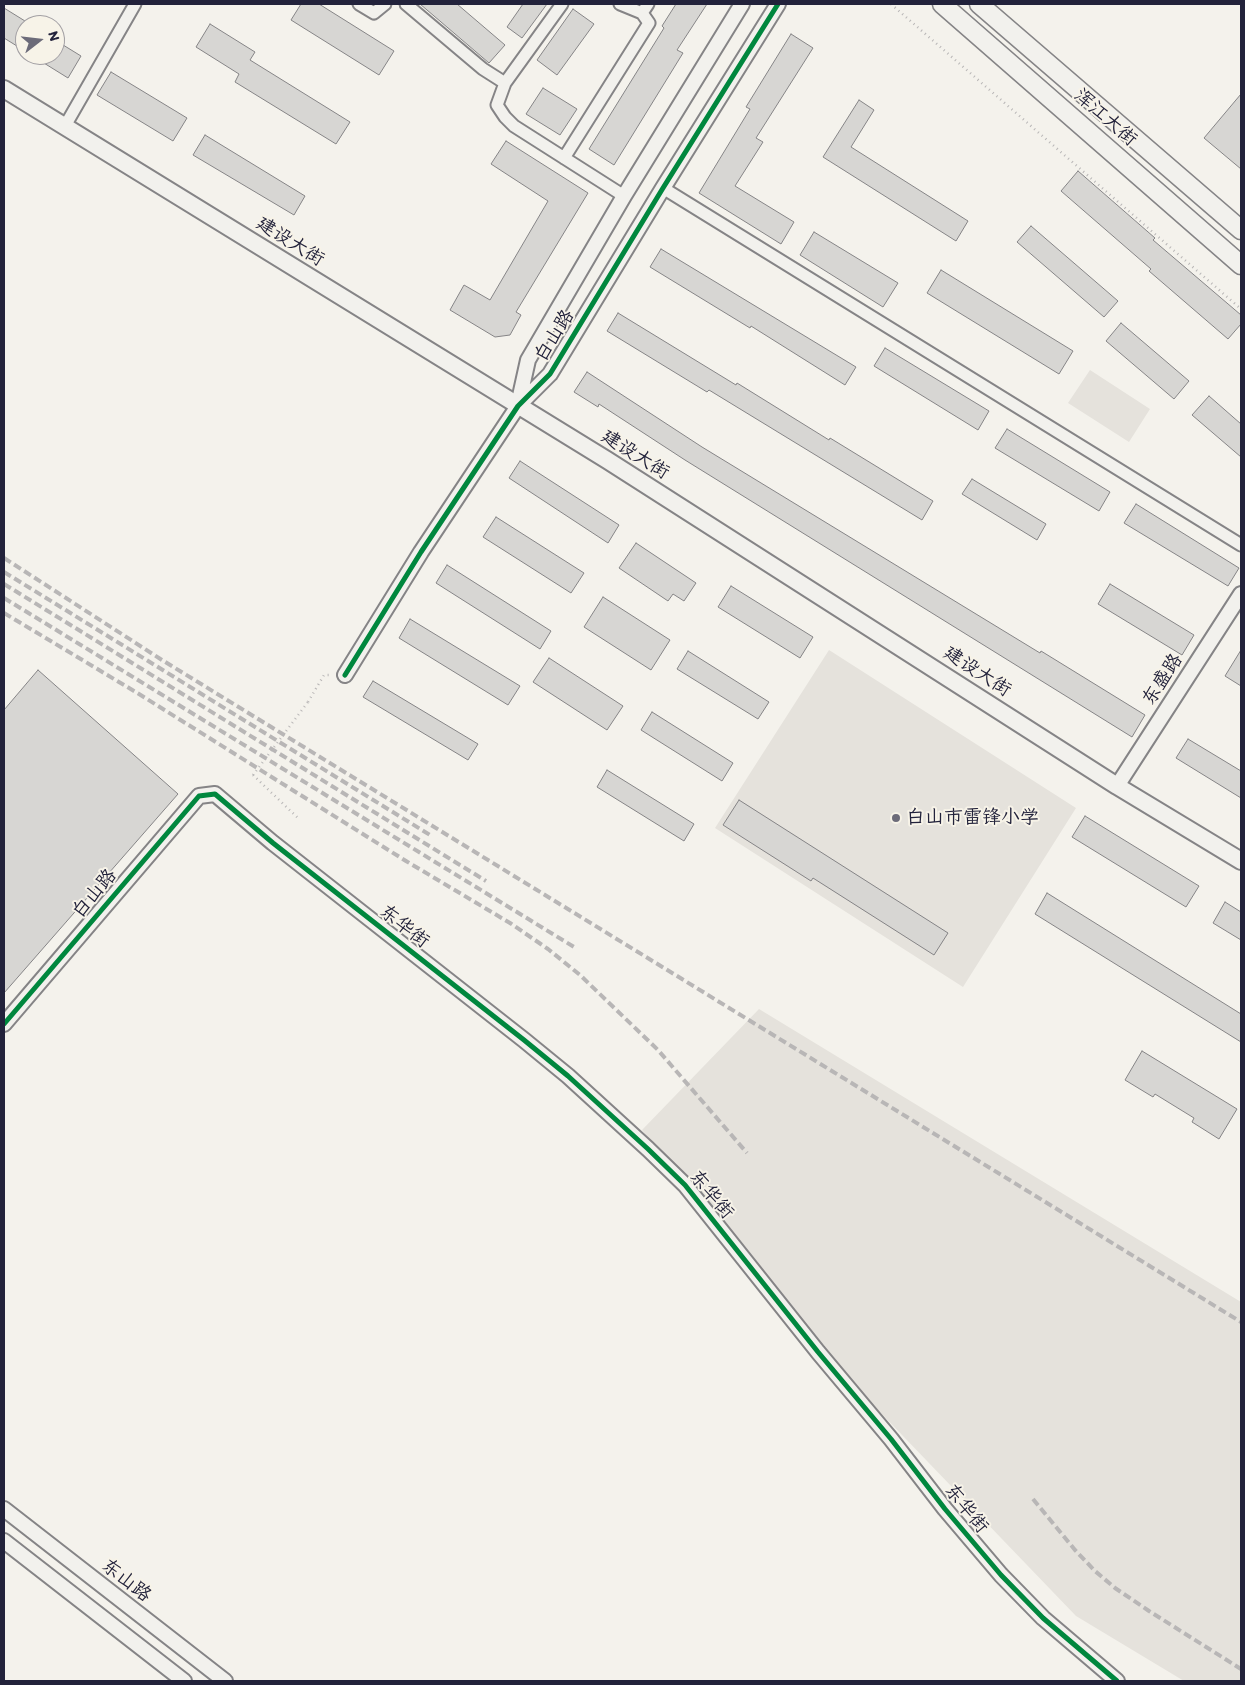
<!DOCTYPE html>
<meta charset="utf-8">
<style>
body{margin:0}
#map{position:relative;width:1245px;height:1685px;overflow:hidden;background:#f4f2ec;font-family:Itim,sans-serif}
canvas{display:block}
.frame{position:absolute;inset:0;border:5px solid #22223b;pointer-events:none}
.north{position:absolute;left:15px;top:15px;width:50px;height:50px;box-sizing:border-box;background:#f7f3e8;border:1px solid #a29fa3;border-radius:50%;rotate:74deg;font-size:14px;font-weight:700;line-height:20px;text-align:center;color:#22223b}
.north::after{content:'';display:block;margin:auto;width:18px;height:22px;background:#6c6b79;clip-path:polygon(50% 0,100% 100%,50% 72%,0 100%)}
</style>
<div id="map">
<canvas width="1245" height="1685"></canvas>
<div class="frame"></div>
<div class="north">N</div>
</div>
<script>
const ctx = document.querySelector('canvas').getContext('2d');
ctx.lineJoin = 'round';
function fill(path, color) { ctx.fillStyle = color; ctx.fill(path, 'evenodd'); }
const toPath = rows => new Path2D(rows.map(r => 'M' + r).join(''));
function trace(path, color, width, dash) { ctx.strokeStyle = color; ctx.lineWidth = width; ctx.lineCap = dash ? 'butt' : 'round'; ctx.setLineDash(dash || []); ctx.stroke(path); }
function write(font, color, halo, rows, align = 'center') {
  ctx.font = font + ' Itim,"LXGW WenKai TC",sans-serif'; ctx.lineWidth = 4; ctx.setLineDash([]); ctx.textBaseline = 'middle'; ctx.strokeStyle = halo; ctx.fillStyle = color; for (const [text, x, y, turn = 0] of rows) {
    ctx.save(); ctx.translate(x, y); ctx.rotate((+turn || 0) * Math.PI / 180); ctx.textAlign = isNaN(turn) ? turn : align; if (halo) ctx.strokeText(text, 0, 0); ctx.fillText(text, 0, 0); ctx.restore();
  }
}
fill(toPath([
 [1090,370,1150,409,1129,442,1068,403],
 [829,650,1076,808,963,987,715,828],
 [759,1009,1241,1302,1241,1681,1184,1681,1076,1616,853,1384,642,1130]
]), '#e5e2dc');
const building = toPath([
 [301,4,319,4,394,51,379,75,291,20,301,4],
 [420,4,457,4,505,45,489,63,420,4],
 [523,4,547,4,522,38,507,27,523,4],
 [676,4,707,4,677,50,683,53,614,165,589,149,664,28,662,26,676,4],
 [4,8,25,21,25,51,4,38,4,8],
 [573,9,594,24,557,75,537,60,573,9],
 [210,24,255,52,250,60,350,122,336,144,235,82,239,74,196,47,210,24],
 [791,34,813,48,756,138,763,142,735,186,794,222,781,244,699,193,750,109,746,107,791,34],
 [55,40,81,56,68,78,31,55,55,55,55,40],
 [111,72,187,118,173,141,97,95,111,72],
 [543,88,577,109,560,135,526,114,543,88],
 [1241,94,1241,169,1204,138,1241,94],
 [859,100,874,110,851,147,968,221,956,241,823,157,859,100],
 [205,135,305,196,294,215,193,155,205,135],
 [506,141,588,193,516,312,521,315,510,335,495,337,450,310,464,285,490,300,548,201,491,164,506,141],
 [1078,171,1155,238,1153,240,1241,315,1241,324,1228,339,1149,271,1151,269,1061,191,1078,171],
 [1031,226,1118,301,1104,317,1017,242,1031,226],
 [814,232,898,283,883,307,800,255,814,232],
 [661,249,856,367,845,385,751,326,750,328,650,267,661,249],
 [941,270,1073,351,1059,374,927,293,941,270],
 [618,313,736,385,737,383,829,440,830,438,933,501,922,520,709,390,707,392,607,331,618,313],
 [1121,323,1189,381,1174,399,1106,341,1121,323],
 [885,348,989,411,978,430,874,366,885,348],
 [587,372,702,447,1040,653,1041,651,1145,715,1132,737,685,460,599,404,598,407,574,392,587,372],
 [1209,396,1241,424,1241,457,1192,415,1209,396],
 [1007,429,1110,492,1099,511,995,448,1007,429],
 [520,461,619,525,608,543,509,478,520,461],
 [972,479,1046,524,1037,540,962,494,972,479],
 [1136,504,1239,568,1228,586,1124,523,1136,504],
 [496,517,584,573,571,593,483,537,496,517],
 [636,543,696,583,684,601,673,594,668,601,619,568,636,543],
 [447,565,551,631,540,649,436,583,447,565],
 [1110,584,1194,635,1182,655,1098,604,1110,584],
 [731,586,813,637,800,658,718,607,731,586],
 [603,597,670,640,651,670,584,627,603,597],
 [410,619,520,686,508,705,399,638,410,619],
 [1241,650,1241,686,1225,676,1241,650],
 [688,651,769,702,758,719,677,669,688,651],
 [549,658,623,706,607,730,533,682,549,658],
 [38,670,178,794,4,993,4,710,38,670],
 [373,681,478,744,468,760,363,697,373,681],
 [652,712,733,763,722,781,641,730,652,712],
 [1188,739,1241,771,1241,798,1176,758,1188,739],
 [607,770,694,824,684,841,597,787,607,770],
 [739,800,948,933,934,955,813,878,811,881,723,825,739,800],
 [1085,816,1199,886,1186,907,1072,837,1085,816],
 [1047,893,1241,1014,1241,1042,1035,914,1047,893],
 [1225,902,1241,912,1241,940,1213,923,1225,902],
 [1142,1051,1237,1109,1219,1139,1192,1122,1194,1118,1155,1094,1153,1097,1125,1080,1142,1051]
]);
fill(building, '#d7d6d3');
trace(building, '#858486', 1);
const minor = toPath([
 [359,4,374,13,385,4],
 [406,4,483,69,505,83],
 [562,4,505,83,497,105,505,117,514,126,624,196],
 [620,4,642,13],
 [65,126,135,4],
 [564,158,649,23,642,13,648,4],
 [663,188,1241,545]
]);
const tertiary = toPath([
 [518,405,528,360,624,196,742,4],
 [345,675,421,552,518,406,550,374,663,188,778,4],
 [1117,786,1241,594],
 [4,1024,199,796,215,794,273,843,524,1040,568,1076,648,1149,685,1185,818,1352,891,1439,945,1509,1001,1575,1043,1618,1117,1681],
 [4,1509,225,1681],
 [4,1541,184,1681]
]);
const secondary = toPath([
 [4,89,607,460,1117,786,1241,861]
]);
const primary = toPath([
 [942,4,1241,265],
 [979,4,1241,230]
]);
trace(minor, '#858486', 15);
trace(tertiary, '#858486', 18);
trace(secondary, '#858486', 20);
trace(primary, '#858486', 21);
trace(toPath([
 [891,4,1241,309],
 [308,702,324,675,331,675],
 [253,775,299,819]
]), '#b8b6b6', 2.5, [1, 4]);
trace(minor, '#f2f1ed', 11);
trace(tertiary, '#f2f1ed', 14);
trace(secondary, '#f2f1ed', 16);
trace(primary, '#f2f1ed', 18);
trace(toPath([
 [4,558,162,660,1241,1322],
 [4,572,430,835],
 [4,584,486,881],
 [4,598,574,947],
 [4,613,139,694,406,861,510,923,548,949,580,975,658,1050,747,1153],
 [1033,1499,1075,1550,1095,1571,1115,1588,1149,1611,1241,1669]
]), '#b8b6b6', 4, [8, 4]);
trace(toPath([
 [253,775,308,702]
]), '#b8b6b6', 2.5, [1, 4]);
trace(toPath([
 [345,675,421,552,518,406,550,374,663,188,778,4],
 [4,1024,199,796,215,794,273,843,524,1040,568,1076,648,1149,685,1185,818,1352,891,1439,945,1509,1001,1575,1043,1618,1117,1681]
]), '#00873e', 5);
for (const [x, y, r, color] of [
 [896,818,5,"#6c6b79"]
]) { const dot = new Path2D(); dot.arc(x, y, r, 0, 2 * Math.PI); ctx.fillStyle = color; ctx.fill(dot); trace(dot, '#f7f3e8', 2); }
write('19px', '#22223b', '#f7f3e8', [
 ["浑江大街",1105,118,41],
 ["建设大街",290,242,32],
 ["白山路",555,336,-58],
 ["建设大街",635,455,32],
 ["建设大街",977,672,33],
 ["东盛路",1163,680,-57],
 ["白山路",95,894,-50],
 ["东华街",404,927,38],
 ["东华街",711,1195,50],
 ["东华街",966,1509,51],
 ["东山路",126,1581,38]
]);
write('19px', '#22223b', '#f7f3e8', [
 ["白山市雷锋小学",906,818]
], 'left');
</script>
